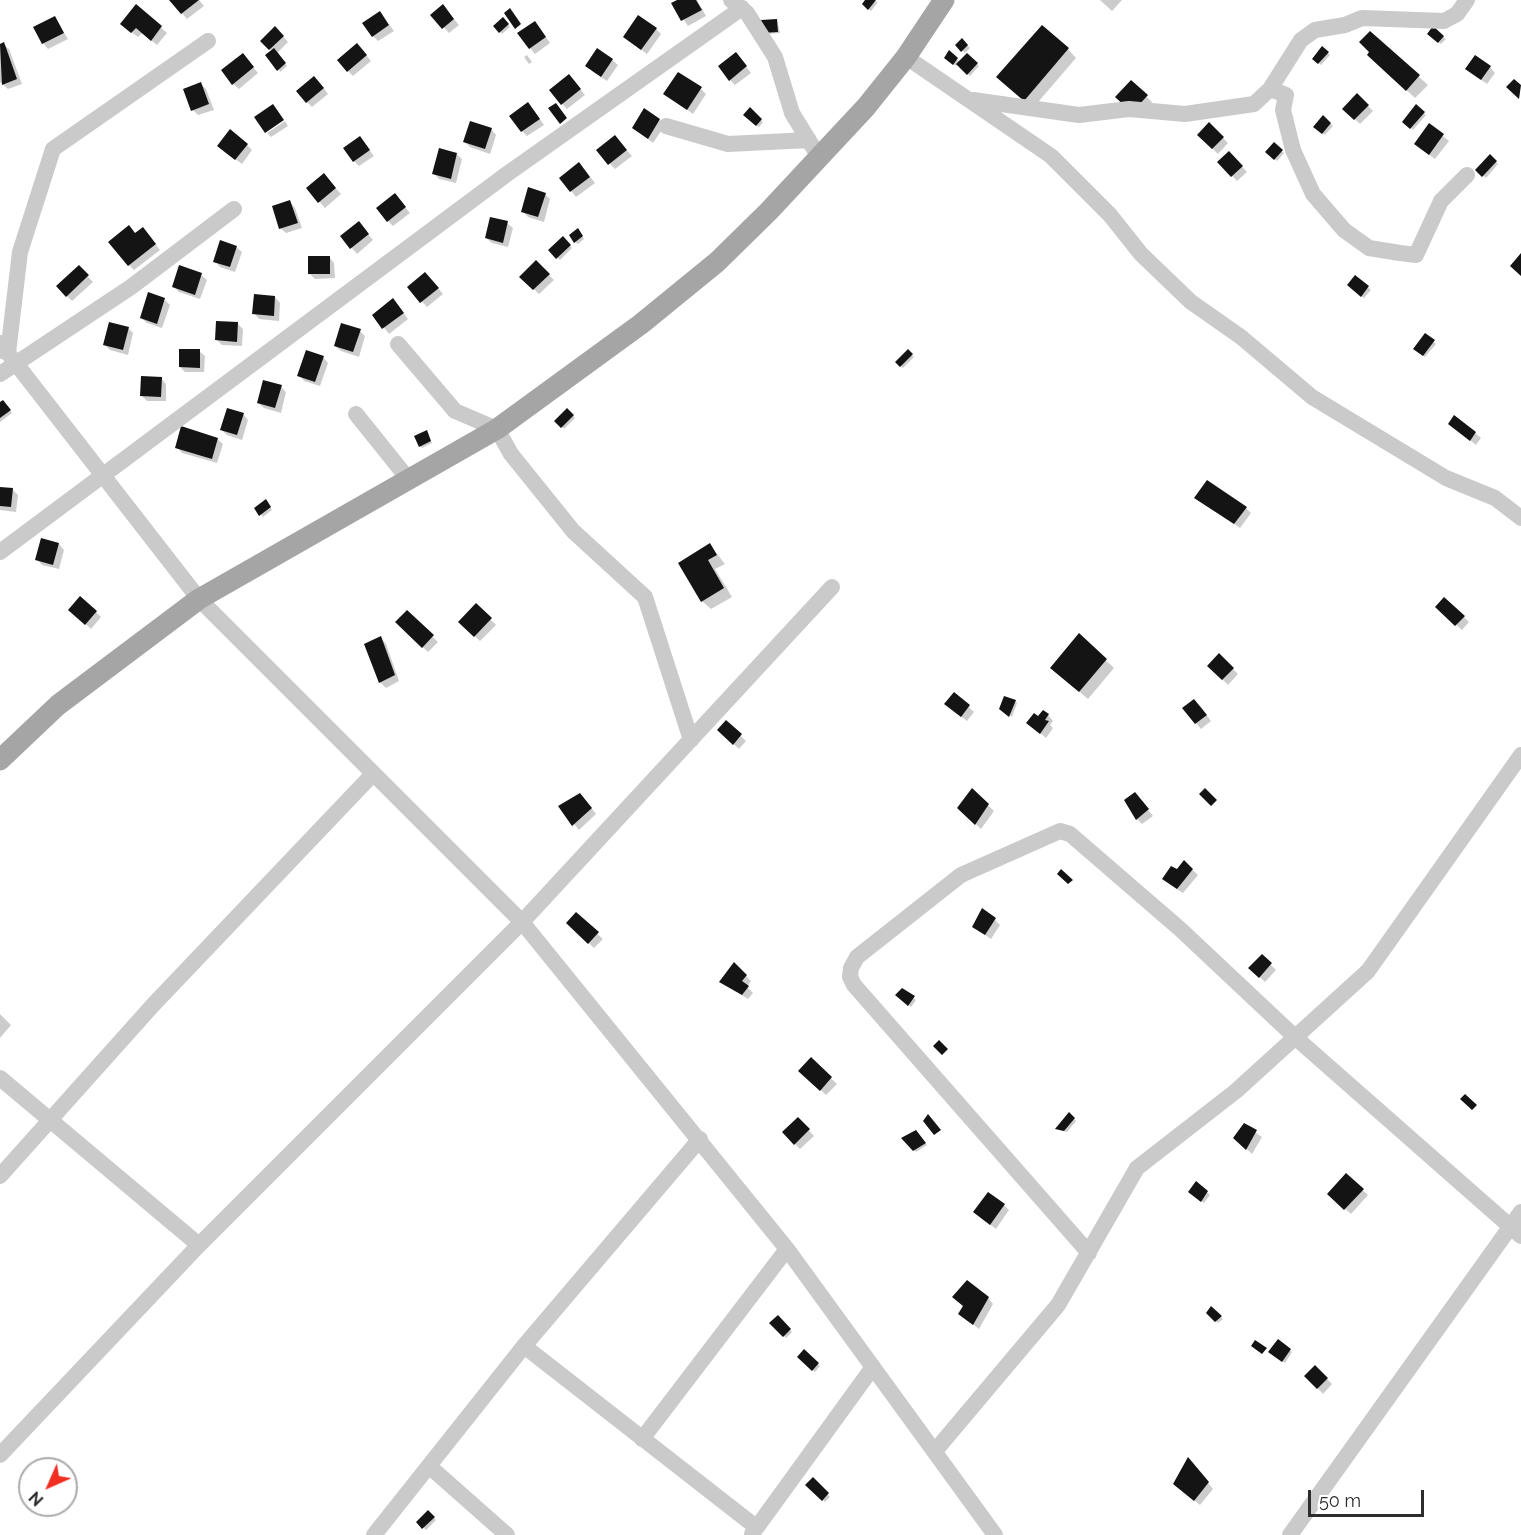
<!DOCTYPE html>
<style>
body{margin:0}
#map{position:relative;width:1521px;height:1535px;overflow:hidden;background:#fff;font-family:Raleway,sans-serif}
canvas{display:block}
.north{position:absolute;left:18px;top:1457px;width:60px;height:60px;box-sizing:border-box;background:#fff;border:2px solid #ababab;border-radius:50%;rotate:225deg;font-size:16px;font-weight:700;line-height:24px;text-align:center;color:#2d2d2d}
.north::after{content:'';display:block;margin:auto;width:21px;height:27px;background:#f02e22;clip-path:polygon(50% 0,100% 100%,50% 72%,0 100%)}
.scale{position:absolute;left:1308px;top:1490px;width:116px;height:27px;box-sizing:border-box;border:3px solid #2d2d2d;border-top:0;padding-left:8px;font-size:18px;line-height:21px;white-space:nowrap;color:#2d2d2d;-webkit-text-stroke:4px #fff;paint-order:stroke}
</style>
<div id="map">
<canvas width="1521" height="1535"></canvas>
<div class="north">N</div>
<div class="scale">50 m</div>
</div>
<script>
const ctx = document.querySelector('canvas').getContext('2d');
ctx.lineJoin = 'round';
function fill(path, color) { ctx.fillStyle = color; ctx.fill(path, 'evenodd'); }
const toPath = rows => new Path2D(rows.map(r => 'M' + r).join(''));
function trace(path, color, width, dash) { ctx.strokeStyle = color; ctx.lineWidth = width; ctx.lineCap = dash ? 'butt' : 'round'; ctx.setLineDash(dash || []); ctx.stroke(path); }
fill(toPath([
 [171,0,199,0,204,6,187,19],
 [680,0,697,0,706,16,688,26,673,4],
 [867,0,878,2,871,11,864,4],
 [1100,0,1122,0,1112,11],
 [136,6,167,33,157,45,142,33,138,37,127,29],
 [448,12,459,25,449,33,432,15],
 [380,13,394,31,378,41,373,36],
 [55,18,68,39,48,49,43,43],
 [503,19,510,27,502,34,495,26],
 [777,20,780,33,766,34],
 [275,28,288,42,277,53,287,66,280,72,272,51,262,41],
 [540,28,550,43,535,54,530,48],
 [1433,28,1446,39,1441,44,1429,33],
 [656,29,661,34,647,54,625,37],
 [1370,33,1428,85,1415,98,1378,63],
 [962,40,970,48,965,53,957,45],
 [3,44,9,49,22,84,8,89,0,82,0,45],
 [1322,48,1330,55,1321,65,1314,58],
 [1068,49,1076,58,1033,108,1007,86],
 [362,50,371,61,353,76,348,71],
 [949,53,960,62,967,55,979,66,970,76,958,64,956,66,948,60],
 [527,55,532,62,529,64,524,57],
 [612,60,618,65,607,81,592,71],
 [741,60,751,73,735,85,730,80],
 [248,61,258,73,239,89,233,84],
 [1490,67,1495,73,1487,84,1473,74],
 [574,81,585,95,567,109,562,104],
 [1131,82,1152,102,1144,110],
 [320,83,328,94,312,107,307,102],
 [201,84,206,89,214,110,198,115,193,110],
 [701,89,706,94,693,114,665,94],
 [1357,95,1373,111,1360,124,1344,109],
 [1416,107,1426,115,1413,130,1404,121],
 [533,109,544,125,527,136,522,131],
 [750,110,763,122,759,127,745,115],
 [1323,117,1333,126,1325,135,1315,127],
 [659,120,665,125,653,143,634,128],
 [285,121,288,126,271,137,267,133],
 [1209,124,1228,143,1218,154,1199,135],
 [1429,125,1449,141,1435,159,1421,149],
 [491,129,496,135,490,154,470,147,465,142],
 [615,137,632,156,615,169,598,150],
 [360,138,374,156,359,166,354,161],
 [1274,144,1284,153,1277,161,1267,152],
 [247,145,252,150,242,164,224,151],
 [1229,153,1247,172,1237,181,1219,162],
 [456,154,462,159,456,183,439,179,434,173],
 [1490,156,1498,164,1486,178,1477,170],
 [584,169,595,183,576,197,561,178],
 [329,181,341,194,325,208,308,189],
 [545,194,550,199,544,222,528,217,523,211],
 [400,201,410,213,393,226,388,221],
 [290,202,295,208,302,228,286,233,280,228],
 [507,223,513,228,508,247,492,243,486,238],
 [364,229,373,240,357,254,342,236],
 [580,232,584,239,578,244,575,242],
 [136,235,148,235,160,250,134,270,129,265],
 [563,238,572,248,560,260,550,251],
 [236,247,242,252,235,272,220,267,215,261],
 [329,257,334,263,335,278,315,279,309,273],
 [536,262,554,280,539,294,521,277],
 [79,267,93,282,72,301,58,287],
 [201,275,207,280,200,299,179,292,174,287],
 [1356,277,1371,290,1364,298,1349,285],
 [430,279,443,294,427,307,409,287],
 [275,297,280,303,279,321,259,319,254,313],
 [165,300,170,305,162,328,147,323,141,318],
 [398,306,408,319,389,334,374,315],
 [237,323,243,329,242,346,222,345,217,340],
 [128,328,133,333,128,355,110,350,105,345],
 [360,331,365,336,359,357,341,351,335,346],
 [1426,335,1436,344,1425,357,1417,351],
 [199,351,205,356,204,372,185,372,180,367],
 [908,351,914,357,903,368,897,362],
 [323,357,328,363,320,386,304,381,299,375],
 [161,378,166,384,166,401,147,401,141,395],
 [281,387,286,392,281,413,264,408,258,403],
 [3,402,12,413,0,422,0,404],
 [567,410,575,418,564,429,556,421],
 [243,414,248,420,242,440,227,435,222,430],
 [1450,424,1475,433,1481,438,1476,445],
 [428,435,432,443,422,448,420,446],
 [217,439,223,444,217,463,182,453,177,447],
 [0,488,13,490,18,495,16,512,0,510],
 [1196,498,1246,508,1251,513,1240,528],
 [268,503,272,510,263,517,256,508],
 [59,544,64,550,59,569,42,565,37,559],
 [710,545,725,564,715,569,732,597,711,609,702,601],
 [476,605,496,625,480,641,460,622],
 [1437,607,1464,617,1469,622,1462,630],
 [70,609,96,612,101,617,91,629],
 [407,612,438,642,428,652,397,622],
 [1079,635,1114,668,1088,699,1052,668],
 [381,638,386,644,399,681,386,688,380,682],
 [1219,655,1238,674,1228,685,1209,666],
 [954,694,974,712,967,721,952,709],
 [1015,701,1017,703,1012,717,1001,708],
 [1200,706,1211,721,1201,729,1184,709],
 [1048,715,1053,721,1050,725,1053,728,1046,738,1034,728,1038,718],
 [726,722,746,741,739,749,719,730],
 [972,790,994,811,981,829,959,808],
 [585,800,596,814,579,830,560,807],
 [1140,800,1153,816,1142,824,1137,819],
 [1184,862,1198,875,1183,893,1169,884],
 [576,914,603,939,594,948,568,923],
 [995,920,1000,925,991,939,974,927],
 [1262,956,1276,970,1265,982,1250,968],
 [734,964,751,981,747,987,753,993,748,999,721,982],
 [902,990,916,1000,911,1007,897,995],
 [0,1014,11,1025,0,1038],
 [811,1059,837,1084,826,1095,800,1070],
 [1069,1114,1076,1121,1067,1132,1059,1130,1057,1128],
 [798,1119,814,1136,800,1149,784,1132],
 [1245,1125,1262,1137,1252,1154,1235,1138],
 [915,1132,927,1145,916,1152,904,1138],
 [1346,1175,1368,1195,1351,1214,1329,1194],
 [1196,1183,1210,1195,1204,1203,1190,1192],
 [1004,1205,1009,1210,996,1229,980,1217],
 [988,1298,993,1304,979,1329,966,1319,965,1307],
 [1211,1308,1223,1319,1218,1323,1208,1313],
 [778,1317,792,1332,786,1338,772,1323],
 [1278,1341,1292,1352,1285,1363,1273,1354],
 [804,1351,820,1366,815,1372,799,1357],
 [1315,1367,1332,1384,1323,1394,1306,1376],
 [1194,1465,1213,1489,1200,1505,1181,1489],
 [813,1479,830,1497,825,1502,807,1485],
 [428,1512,436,1520,426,1530,418,1522]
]), '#0003');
fill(toPath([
 [169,0,199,0,181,14],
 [677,0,696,0,702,10,681,21,671,3],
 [865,0,876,0,868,10,862,4],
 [136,4,162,26,151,41,136,28,131,33,120,24],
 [443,4,454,19,442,29,430,15],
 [510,8,521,24,515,29,504,13],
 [380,11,389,25,372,37,362,23],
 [638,15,657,28,641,50,623,37],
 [55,16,64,33,42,44,33,27],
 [503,17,509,24,499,33,493,26],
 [777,19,778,32,762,33,761,20],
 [535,21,546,37,529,49,517,33],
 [1042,25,1069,48,1024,101,996,77],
 [275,26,284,36,269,50,260,41],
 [1433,26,1444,36,1438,43,1427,34],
 [1370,31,1420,75,1406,91,1367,55,1369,52,1359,42],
 [962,38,968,45,961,52,955,45],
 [4,42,17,79,2,85,0,44],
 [357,43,367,55,347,72,337,60],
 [1322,46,1329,52,1318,64,1312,59],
 [274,48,286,63,277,71,265,55],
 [597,48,613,59,601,77,585,66],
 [949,50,958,58,953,65,944,58],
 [736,52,747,66,729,81,718,66],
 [243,53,254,67,232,85,221,70],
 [967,53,978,63,967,75,956,64],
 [1475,55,1491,66,1481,80,1465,69],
 [678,72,702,87,687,110,663,94],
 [569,74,581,89,561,105,549,90],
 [314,76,324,88,306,103,296,91],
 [1514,79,1521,85,1519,99,1506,87],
 [1131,80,1148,95,1138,106,1128,109,1115,97],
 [201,82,209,104,191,111,183,89],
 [1357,93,1369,105,1354,120,1342,109],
 [528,102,540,119,521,132,509,116],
 [556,103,567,118,560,124,548,108],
 [273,104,284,120,265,133,254,117],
 [1416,104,1425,112,1410,129,1402,122],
 [750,107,762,119,756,126,743,115],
 [644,108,660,119,648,139,632,128],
 [1323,115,1331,123,1322,134,1313,127],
 [470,121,492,128,485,149,463,142],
 [1209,122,1224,137,1212,149,1197,135],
 [1429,123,1444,134,1429,155,1414,144],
 [230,129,248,144,235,160,217,146],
 [615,135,627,150,608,165,596,150],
 [360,136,370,150,353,162,343,148],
 [1274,142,1283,150,1274,160,1265,152],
 [439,148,457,153,451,179,432,174],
 [1229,151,1243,166,1231,177,1217,162],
 [1490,154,1497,161,1482,177,1475,170],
 [579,162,590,177,570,192,559,178],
 [324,173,336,188,318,203,306,188],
 [528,187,546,193,538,217,521,212],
 [395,193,406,207,387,222,376,208],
 [290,200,298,223,279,229,272,206],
 [490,217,508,221,503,243,485,238],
 [359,221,369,234,350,249,340,236],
 [129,225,135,233,143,227,156,244,128,266,108,242],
 [578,228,583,236,574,243,569,235],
 [563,236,571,245,556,259,548,250],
 [220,240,237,246,230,267,213,262],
 [1521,253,1521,276,1510,266],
 [308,256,330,256,330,274,308,274],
 [536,260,550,274,533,290,519,277],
 [79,265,89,275,66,297,56,286],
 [179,265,202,273,195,295,172,287],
 [425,272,439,288,420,303,407,287],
 [1355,275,1369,286,1361,297,1347,285],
 [148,292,165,298,157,324,140,318],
 [254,294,275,296,274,316,252,314],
 [393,298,404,313,382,329,372,315],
 [216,321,238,322,237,342,215,340],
 [109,322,129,327,123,350,103,345],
 [341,323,361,329,353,352,334,346],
 [1425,333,1435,340,1423,356,1413,349],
 [179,349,200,349,200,368,179,367],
 [908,349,913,354,900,367,895,362],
 [306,350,324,356,315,382,297,376],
 [141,376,162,377,161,397,140,396],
 [263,380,282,385,275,408,257,403],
 [3,400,11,410,0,418,0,402],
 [227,408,244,413,237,435,220,430],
 [567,408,574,415,561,428,554,421],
 [1454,415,1476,432,1470,441,1448,424],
 [181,426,218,438,212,459,175,448],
 [427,430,431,441,419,447,414,436],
 [1207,480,1247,507,1234,524,1194,498],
 [0,487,13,488,11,507,0,506],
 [266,499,271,507,259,516,254,508],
 [41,538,59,543,53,565,35,560],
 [710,543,717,555,708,560,724,588,701,602,678,563],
 [80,596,97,611,85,625,68,610],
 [1444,597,1465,616,1455,626,1435,607],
 [476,603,492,618,474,637,458,622],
 [407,610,434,635,422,648,395,622],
 [1079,633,1107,659,1079,692,1050,668],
 [381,636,395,675,379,683,364,644],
 [1219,653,1234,668,1222,680,1207,666],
 [954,692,970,705,961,717,944,704],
 [1004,696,1016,700,1009,717,999,709],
 [1194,699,1207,715,1195,724,1182,708],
 [1043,710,1049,714,1045,720,1049,721,1040,734,1026,723,1034,713,1038,716],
 [726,720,742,734,733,745,717,730],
 [972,788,989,804,975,825,957,808],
 [1205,788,1217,800,1211,806,1199,794],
 [1135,792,1149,809,1136,820,1124,800],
 [580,793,592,808,572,826,558,806],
 [1184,860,1193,869,1177,889,1162,879,1171,866,1177,869],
 [1061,869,1073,880,1068,884,1057,874],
 [982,908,996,918,985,935,972,927],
 [576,912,599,932,588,944,566,923],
 [1262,954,1272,963,1259,978,1248,968],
 [734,962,747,975,742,981,749,986,742,995,719,982],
 [902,988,915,996,908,1006,895,995],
 [939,1040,948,1049,942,1055,933,1046],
 [811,1057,832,1077,820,1091,798,1071],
 [1465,1094,1477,1105,1472,1110,1460,1099],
 [1069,1112,1075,1118,1064,1131,1055,1129],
 [928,1114,941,1130,934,1135,923,1121],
 [798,1117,810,1129,794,1145,782,1132],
 [1244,1123,1257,1130,1246,1150,1233,1138],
 [916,1130,926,1143,913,1151,901,1138],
 [1346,1173,1364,1189,1344,1210,1327,1194],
 [1196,1181,1208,1191,1201,1202,1188,1192],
 [988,1192,1005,1204,990,1225,973,1212],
 [967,1280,989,1297,973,1325,958,1314,963,1306,952,1297],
 [1211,1306,1222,1316,1215,1322,1206,1313],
 [778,1315,791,1329,783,1337,769,1323],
 [1278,1339,1291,1349,1282,1362,1268,1352],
 [1255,1340,1267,1348,1262,1354,1251,1346],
 [804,1349,819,1363,812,1371,797,1357],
 [1315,1365,1328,1378,1317,1389,1304,1376],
 [1188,1457,1209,1482,1194,1501,1173,1484],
 [813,1477,829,1493,822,1501,805,1485],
 [428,1510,435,1517,422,1529,416,1522]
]), '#141414');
trace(toPath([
 [731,0,747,13,775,57,792,113,819,157],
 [906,57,1051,156,1110,215,1141,254,1191,302,1241,337,1312,397,1446,478,1495,498,1521,518],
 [1270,89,1301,40,1315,30,1345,25,1362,18,1444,21,1457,14,1467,0],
 [973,100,1079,115,1129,109,1185,114,1254,104,1270,89,1286,95,1283,110,1293,150,1313,194,1344,230,1369,248,1400,253,1416,255,1441,201,1467,175],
 [666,126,728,144,809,140],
 [0,343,199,599,522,922,787,1249,995,1535],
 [398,344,455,411,497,429,511,454,573,531,645,597,691,740],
 [3,351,8,353,20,252,53,149,208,41],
 [0,374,131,287,234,209],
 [356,414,409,480],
 [0,552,507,174,742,8],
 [0,1078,199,1245],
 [0,1176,153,1005,372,775],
 [1089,1253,854,985,850,977,851,968,857,957,961,875,1060,831,1070,834,1180,929,1296,1038,1521,1236],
 [524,1346,756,1527],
 [642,1439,787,1249],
 [935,1451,1058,1305,1137,1168,1236,1091,1368,971,1521,755],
 [0,1455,199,1245,522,922,832,587],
 [429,1466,507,1535],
 [752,1534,873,1367],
 [374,1535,524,1346,700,1139],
 [1290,1535,1521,1212]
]), '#cacaca', 16);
trace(toPath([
 [0,760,58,705,199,599,497,429,641,324,717,262,769,211,866,107,906,57,944,0]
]), '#a5a5a5', 21);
</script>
